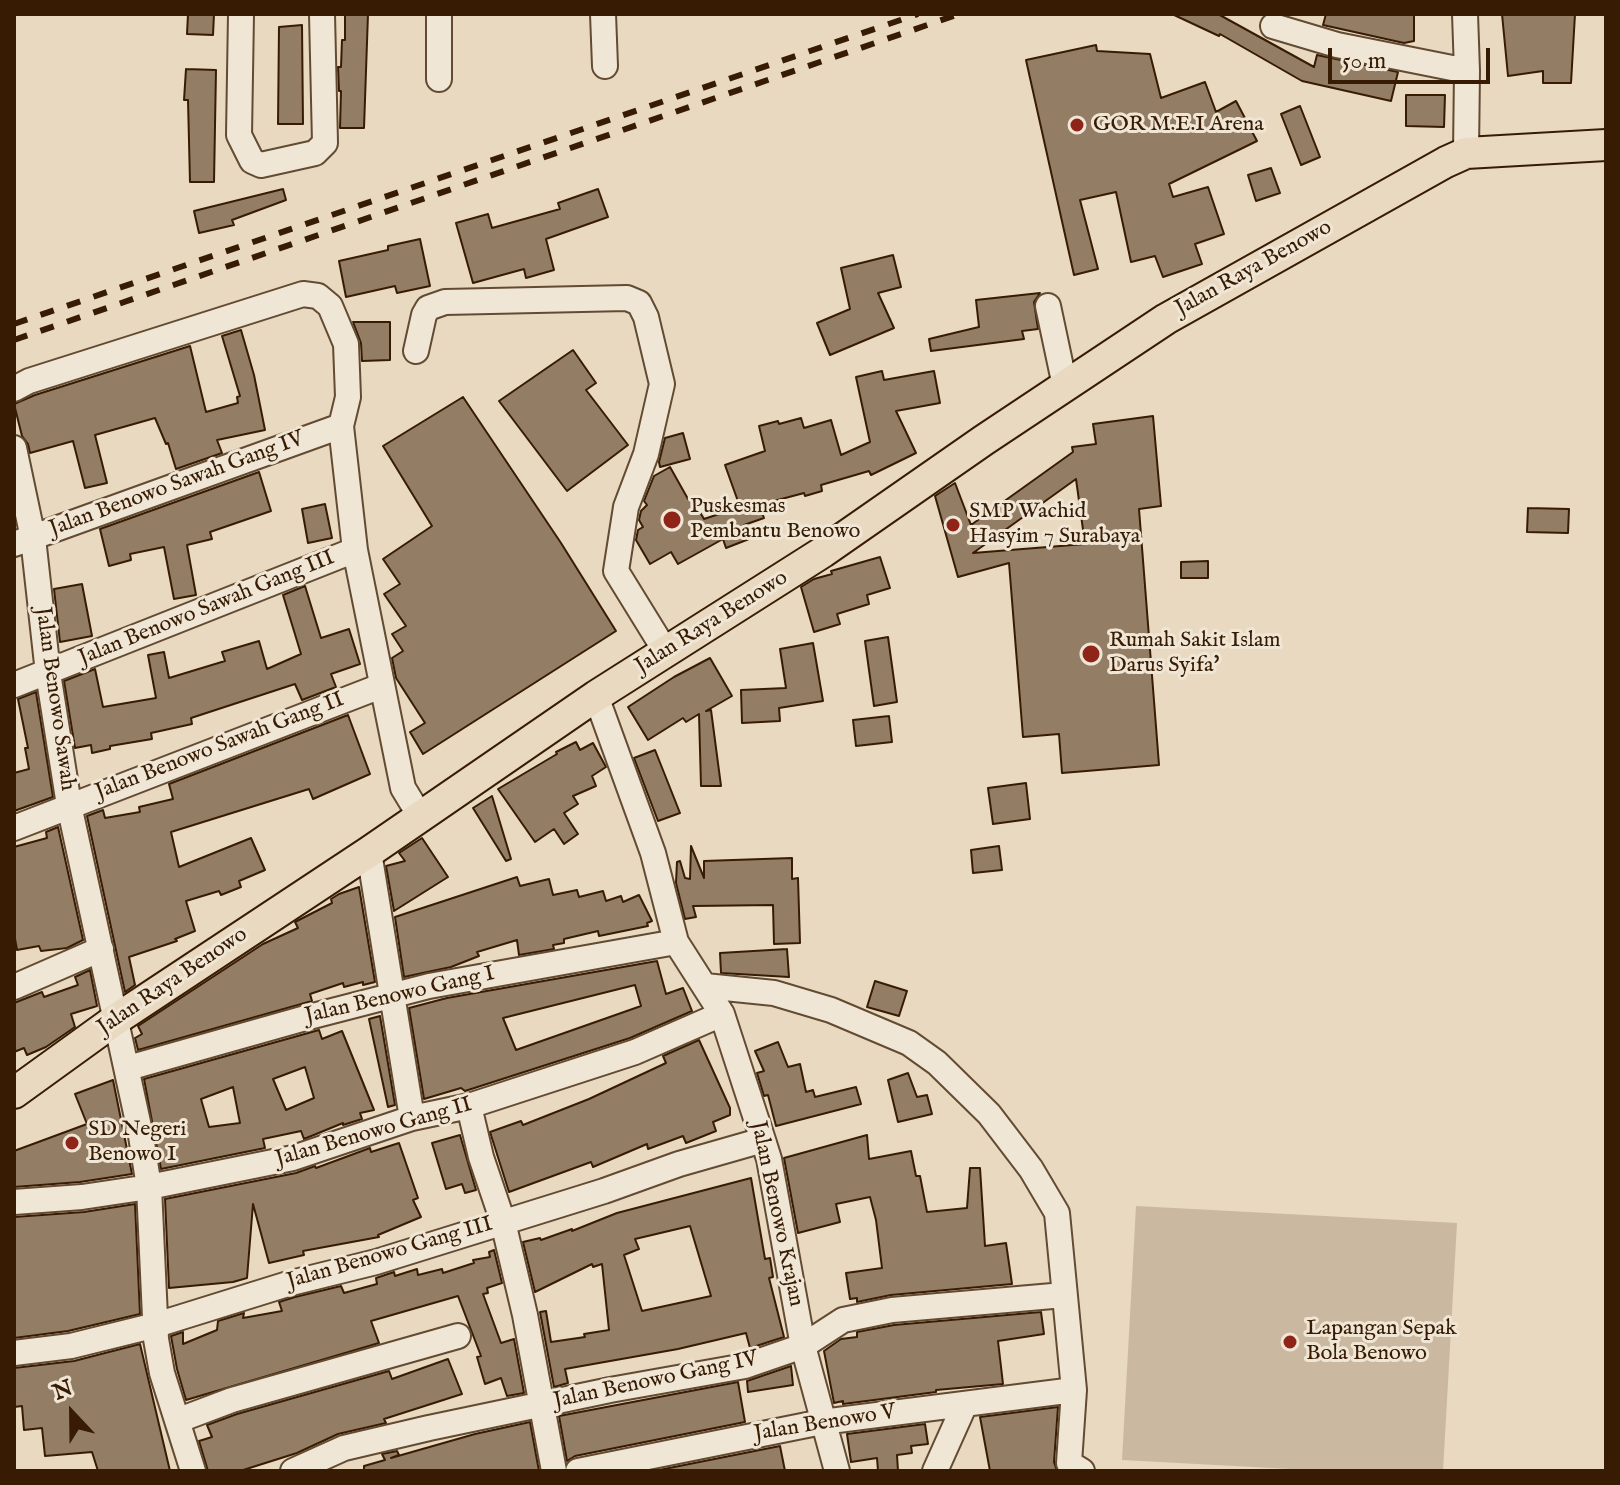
<!DOCTYPE html>
<style>
body{margin:0}
#map{position:relative;width:1620px;height:1485px;overflow:hidden;background:#e8d9c0;font-family:"IM FELL English",serif}
canvas{display:block}
.frame{position:absolute;inset:0;border:16px solid #371c03;pointer-events:none}
.north{position:absolute;left:32px;top:1373px;width:80px;height:80px;-webkit-text-stroke:6px #f0e6d6;paint-order:stroke;rotate:338deg;font-size:22px;font-weight:700;line-height:32px;text-align:center;color:#371c03}
.north::after{content:'';display:block;margin:auto;width:28px;height:36px;background:#371c03;clip-path:polygon(50% 0,100% 100%,50% 72%,0 100%)}
.scale{position:absolute;left:1328px;top:48px;width:162px;height:36px;box-sizing:border-box;border:4px solid #371c03;border-top:0;padding-left:10px;font-size:24px;line-height:28px;white-space:nowrap;color:#371c03;-webkit-text-stroke:6px #f0e6d6;paint-order:stroke}
</style>
<div id="map">
<canvas width="1620" height="1485"></canvas>
<div class="frame"></div>
<div class="north">N</div>
<div class="scale">50 m</div>
</div>
<script>
const ctx = document.querySelector('canvas').getContext('2d');
ctx.lineJoin = 'round';
function fill(path, color) { ctx.fillStyle = color; ctx.fill(path, 'evenodd'); }
const toPath = rows => new Path2D(rows.map(r => 'M' + r).join(''));
function trace(path, color, width, dash) { ctx.strokeStyle = color; ctx.lineWidth = width; ctx.lineCap = dash ? 'butt' : 'round'; ctx.setLineDash(dash || []); ctx.stroke(path); }
function write(font, color, halo, rows, align = 'center') {
  ctx.font = font + ' "IM FELL English",serif'; ctx.lineWidth = 6; ctx.setLineDash([]); ctx.textBaseline = 'middle'; ctx.strokeStyle = halo; ctx.fillStyle = color; for (const [text, x, y, turn = 0] of rows) {
    ctx.save(); ctx.translate(x, y); ctx.rotate((+turn || 0) * Math.PI / 180); ctx.textAlign = isNaN(turn) ? turn : align; if (halo) ctx.strokeText(text, 0, 0); ctx.fillText(text, 0, 0); ctx.restore();
  }
}
fill(toPath([
 [1136,1206,1457,1223,1443,1471,1328,1471,1122,1460]
]), '#cab9a0');
const building = toPath([
 [188,14,214,14,213,35,187,34,188,14],
 [345,14,368,14,364,128,340,128,341,91,339,91,338,67,341,67,342,40,345,40,345,14],
 [1172,14,1218,14,1314,67,1317,55,1398,72,1391,101,1302,81,1220,34,1219,36,1172,14],
 [1326,14,1414,14,1414,41,1404,43,1323,25,1326,14],
 [1502,14,1575,14,1571,83,1543,83,1543,71,1508,76,1502,14],
 [302,25,303,124,278,124,279,27,302,25],
 [1096,45,1097,51,1150,54,1161,98,1205,82,1216,112,1236,101,1257,141,1169,184,1173,197,1208,187,1224,234,1195,244,1202,264,1163,277,1155,256,1131,262,1116,192,1080,200,1098,269,1074,275,1026,60,1096,45],
 [186,69,216,70,214,182,190,182,188,100,184,100,186,69],
 [1406,95,1445,95,1444,127,1406,126,1406,95],
 [1300,106,1320,157,1301,165,1281,114,1300,106],
 [1271,168,1280,193,1256,201,1248,175,1271,168],
 [283,189,286,200,232,220,234,225,199,233,194,211,283,189],
 [598,189,608,217,546,239,554,270,526,278,524,269,473,283,456,223,488,214,492,228,560,209,558,203,598,189],
 [420,239,430,286,397,293,395,286,346,297,339,261,388,250,388,246,420,239],
 [893,255,901,287,878,293,894,328,830,355,817,323,850,309,841,268,893,255],
 [1040,293,1034,302,1038,329,1022,331,1024,339,931,351,929,339,979,327,976,300,1040,293],
 [353,322,390,322,390,360,362,361,361,343,353,322],
 [241,330,254,375,265,430,217,440,222,453,176,469,168,443,166,444,155,418,95,435,107,483,85,488,73,441,30,453,28,444,22,436,14,404,35,395,190,346,206,412,238,403,237,397,240,396,222,336,241,330],
 [573,350,596,383,586,390,628,445,567,491,499,401,573,350],
 [882,371,884,380,934,371,940,403,896,411,916,453,871,475,869,471,821,485,822,491,805,496,804,493,759,505,764,518,744,525,749,539,726,548,723,539,678,564,671,552,650,564,636,540,638,530,643,527,639,520,641,511,647,505,644,501,654,476,670,467,688,499,691,497,704,519,740,507,725,465,765,451,759,426,778,421,779,424,801,418,804,428,831,420,841,455,870,442,856,377,882,371],
 [463,397,561,543,616,631,423,754,410,732,425,723,396,678,392,658,403,651,392,634,406,626,384,594,400,584,383,559,432,526,383,446,463,397],
 [1153,416,1161,506,1139,509,1159,765,1062,773,1059,734,1023,737,1009,563,958,577,935,496,955,483,971,525,1073,452,1072,447,1096,444,1093,424,1153,416],
 [1076,479,1085,544,973,553,1076,479],
 [683,433,690,459,660,467,659,462,665,438,683,433],
 [259,472,271,511,210,532,212,539,187,545,196,595,174,599,164,547,130,554,131,560,109,566,100,529,259,472],
 [325,504,332,538,308,543,302,509,325,504],
 [1528,508,1569,509,1568,533,1527,532,1528,508],
 [880,557,890,588,867,595,869,604,837,614,840,624,814,632,801,587,814,579,832,574,831,571,880,557],
 [1208,561,1208,578,1181,578,1181,562,1208,561],
 [82,584,92,636,60,642,54,589,82,584],
 [305,586,321,638,349,629,360,664,331,674,336,687,302,700,295,684,191,718,192,724,151,733,152,739,110,746,110,749,92,753,91,745,75,748,64,681,95,669,103,707,156,698,148,655,164,652,169,678,225,661,222,652,259,641,267,669,301,654,283,595,305,586],
 [888,637,897,702,874,706,865,641,888,637],
 [813,643,823,701,779,708,780,721,742,723,741,690,786,688,780,649,813,643],
 [710,658,732,696,706,711,711,710,721,786,701,786,699,714,686,722,683,718,648,740,628,707,674,677,710,658],
 [36,692,53,797,14,811,14,773,29,769,25,748,28,748,18,699,36,692],
 [348,715,370,774,313,799,309,789,171,832,179,867,251,838,265,870,239,881,241,887,221,895,219,891,186,901,195,931,175,939,177,941,129,957,135,985,125,992,87,816,103,810,105,818,140,812,139,807,173,799,169,784,348,715],
 [889,716,892,742,856,746,853,720,889,716],
 [576,742,580,750,593,743,606,767,592,776,596,786,573,796,578,804,564,813,578,834,564,844,554,829,535,842,498,789,557,754,556,752,576,742],
 [655,750,680,813,658,821,634,758,655,750],
 [1026,783,1030,819,993,824,988,788,1026,783],
 [492,796,511,859,506,861,473,808,492,796],
 [58,827,83,940,67,948,41,951,39,946,17,950,14,933,14,847,47,838,46,832,58,827],
 [422,838,448,877,394,911,386,866,405,861,399,853,422,838],
 [691,846,704,878,704,861,792,858,792,879,798,878,800,943,774,944,773,905,693,906,696,917,685,919,676,883,677,862,680,861,685,878,690,879,691,846],
 [999,846,1002,870,973,873,971,850,999,846],
 [517,877,520,886,549,879,553,895,577,890,579,897,603,891,606,901,621,896,623,902,639,895,652,921,647,923,648,926,599,936,598,931,564,939,564,943,553,945,554,949,519,955,517,940,477,952,479,956,451,967,404,977,395,917,517,877],
 [359,887,375,982,363,985,363,982,344,987,343,983,310,994,312,1001,138,1050,135,1038,142,1034,138,1026,263,944,298,928,295,922,332,903,331,899,339,894,359,887],
 [787,949,789,977,721,973,720,953,787,949],
 [657,961,666,994,683,988,692,1011,630,1038,465,1091,461,1088,424,1099,409,1008,447,998,657,961],
 [635,985,641,1006,516,1050,503,1018,635,985],
 [90,970,97,1006,71,1014,75,1027,46,1047,27,1055,24,1048,14,1052,14,1003,42,992,44,997,78,985,75,977,90,970],
 [875,981,907,991,899,1016,867,1007,875,981],
 [380,1016,395,1105,388,1107,369,1019,380,1016],
 [319,1030,322,1039,342,1031,374,1110,360,1113,362,1119,343,1125,343,1123,304,1139,301,1131,263,1139,265,1148,161,1169,144,1079,319,1030],
 [305,1067,314,1098,286,1110,273,1079,305,1067],
 [233,1087,240,1123,209,1127,201,1099,233,1087],
 [699,1040,730,1108,730,1115,713,1122,716,1131,686,1143,683,1136,648,1149,647,1144,593,1167,591,1162,509,1192,490,1132,521,1121,523,1125,589,1099,666,1063,663,1056,699,1040],
 [778,1042,788,1067,800,1064,806,1092,813,1090,815,1097,856,1087,861,1104,776,1126,768,1095,764,1096,757,1073,764,1071,755,1051,778,1042],
 [908,1073,917,1097,927,1095,932,1114,898,1122,888,1080,908,1073],
 [113,1080,132,1174,80,1182,14,1187,14,1151,87,1124,75,1094,113,1080],
 [460,1135,476,1190,465,1193,462,1184,446,1189,432,1143,460,1135],
 [867,1135,869,1159,911,1151,916,1176,920,1176,927,1212,967,1208,970,1168,980,1168,985,1246,1006,1243,1012,1284,891,1295,857,1302,857,1298,850,1299,846,1273,882,1268,876,1220,870,1197,836,1204,840,1222,798,1233,784,1158,867,1135],
 [399,1143,418,1198,413,1200,421,1217,378,1235,379,1237,303,1251,304,1255,269,1263,253,1204,247,1278,233,1282,169,1288,165,1199,296,1173,315,1166,316,1168,370,1148,371,1152,399,1143],
 [751,1178,765,1259,770,1258,773,1277,769,1278,784,1337,750,1348,746,1333,678,1349,565,1369,568,1383,554,1387,540,1312,546,1311,551,1342,585,1337,584,1334,609,1330,602,1264,593,1267,592,1264,535,1292,523,1242,540,1238,541,1240,572,1229,572,1231,617,1213,751,1178],
 [690,1226,711,1296,642,1311,624,1255,639,1249,635,1239,690,1226],
 [135,1204,140,1314,68,1331,14,1338,14,1217,84,1212,135,1204],
 [494,1250,502,1283,487,1288,488,1293,483,1294,501,1343,514,1339,524,1393,507,1396,501,1378,485,1384,477,1357,481,1356,458,1296,371,1321,379,1343,186,1400,177,1369,171,1336,183,1332,183,1344,217,1330,218,1321,244,1313,243,1318,282,1311,279,1302,295,1297,341,1286,344,1293,377,1284,376,1278,394,1272,395,1276,417,1269,418,1275,442,1269,443,1273,474,1263,473,1260,490,1257,489,1252,494,1250],
 [1041,1312,1044,1334,998,1341,1003,1384,936,1390,936,1392,843,1404,843,1401,834,1403,824,1351,841,1339,857,1337,857,1332,894,1325,1041,1312],
 [140,1344,170,1471,98,1471,92,1452,45,1456,42,1428,24,1430,22,1406,14,1407,14,1368,74,1361,140,1344],
 [448,1359,462,1394,384,1419,386,1423,338,1434,297,1453,240,1471,208,1471,199,1441,212,1437,207,1425,237,1414,389,1371,392,1379,448,1359],
 [791,1366,793,1385,748,1392,747,1381,791,1366],
 [738,1382,745,1422,575,1456,567,1461,559,1416,738,1382],
 [1058,1407,1054,1462,1057,1471,990,1471,980,1417,1058,1407],
 [530,1422,539,1471,364,1471,364,1466,385,1460,382,1454,397,1451,399,1455,391,1458,475,1434,530,1422],
 [925,1424,928,1444,911,1446,912,1453,897,1455,898,1471,878,1471,877,1458,851,1462,847,1434,925,1424],
 [780,1446,785,1471,654,1471,780,1446]
]);
fill(building, '#937e65');
trace(building, '#371c03', 2);
const minor = toPath([
 [241,14,239,135,252,161,261,165,315,153,325,143,322,14],
 [603,14,605,66],
 [1465,14,1467,71,1466,153],
 [1273,26,1337,45,1467,71],
 [439,79,439,14],
 [1048,306,1065,386],
 [416,351,424,315,428,308,445,302,627,298,639,303,646,317,662,384,646,454,626,507,616,571,666,652],
 [14,389,29,381,303,294,318,296,330,306,346,344,348,397,341,426,355,550,403,788,420,816],
 [14,448,33,538,48,673,69,805,141,1136,149,1187,156,1339,162,1373,193,1471],
 [14,544,341,426],
 [14,685,355,550],
 [596,696,653,853,676,942,722,1014,763,1140,769,1159,803,1346,837,1471],
 [14,828,381,686],
 [369,852,412,1118],
 [705,986,774,993,831,1010,909,1043,937,1063,989,1114,1031,1169,1057,1213,1074,1390,1069,1463,1082,1471],
 [14,987,101,949],
 [128,1068,309,1017,429,986,676,942],
 [469,1106,481,1157,503,1222,525,1315,554,1471],
 [14,1202,82,1197,149,1187,293,1158,412,1118,469,1106,635,1052,722,1014],
 [14,1353,71,1346,156,1325,291,1283,376,1262,604,1191,679,1164,763,1140],
 [179,1420,232,1400,458,1336],
 [293,1471,344,1448,429,1428,610,1390,745,1366,803,1346,843,1320,892,1310,1064,1295],
 [578,1471,822,1422,1074,1390],
 [935,1471,965,1404]
]);
const major = toPath([
 [14,1093,115,1020,369,852,596,696,823,552,984,440,1166,319,1446,162,1466,153,1606,145]
]);
trace(minor, '#634b32', 28);
trace(major, '#371c03', 34);
trace(minor, '#f0e6d6', 24);
trace(major, '#e8d9c0', 30);
trace(toPath([
 [14,324,918,14],
 [14,340,959,14]
]), '#371c03', 6, [14, 14]);
for (const [x, y, r, color] of [
 [1077,125,8,"#8f2418"],
 [672,520,10,"#8f2418"],
 [953,525,8,"#8f2418"],
 [1091,654,10,"#8f2418"],
 [72,1143,8,"#8f2418"],
 [1290,1342,8,"#8f2418"]
]) { const dot = new Path2D(); dot.arc(x, y, r, 0, 2 * Math.PI); ctx.fillStyle = color; ctx.fill(dot); trace(dot, '#f0e6d6', 3); }
write('22px', '#371c03', '#f0e6d6', [
 ["GOR M.E.I Arena",1093,125],
 ["Puskesmas",690,507],
 ["Pembantu Benowo",690,532],
 ["SMP Wachid",969,512],
 ["Hasyim 7 Surabaya",969,537],
 ["Rumah Sakit Islam",1109,641],
 ["Darus Syifa'",1109,666],
 ["SD Negeri",88,1130],
 ["Benowo I",88,1155],
 ["Lapangan Sepak",1306,1329],
 ["Bola Benowo",1306,1354]
], 'left');
write('22px', '#371c03', '#f0e6d6', [
 ["Jalan Raya Benowo",1254,269,-29],
 ["Jalan Benowo Sawah Gang IV",177,485,-20],
 ["Jalan Benowo Sawah Gang III",207,609,-22],
 ["Jalan Raya Benowo",712,623,-32],
 ["Jalan Benowo Sawah",54,699,82],
 ["Jalan Benowo Sawah Gang II",220,747,-21],
 ["Jalan Raya Benowo",173,982,-34],
 ["Jalan Benowo Gang I",400,996,-13],
 ["Jalan Benowo Gang II",374,1133,-16],
 ["Jalan Benowo Krajan",776,1214,78],
 ["Jalan Benowo Gang III",390,1254,-16],
 ["Jalan Benowo Gang IV",656,1381,-12],
 ["Jalan Benowo V",825,1424,-9]
]);
</script>
